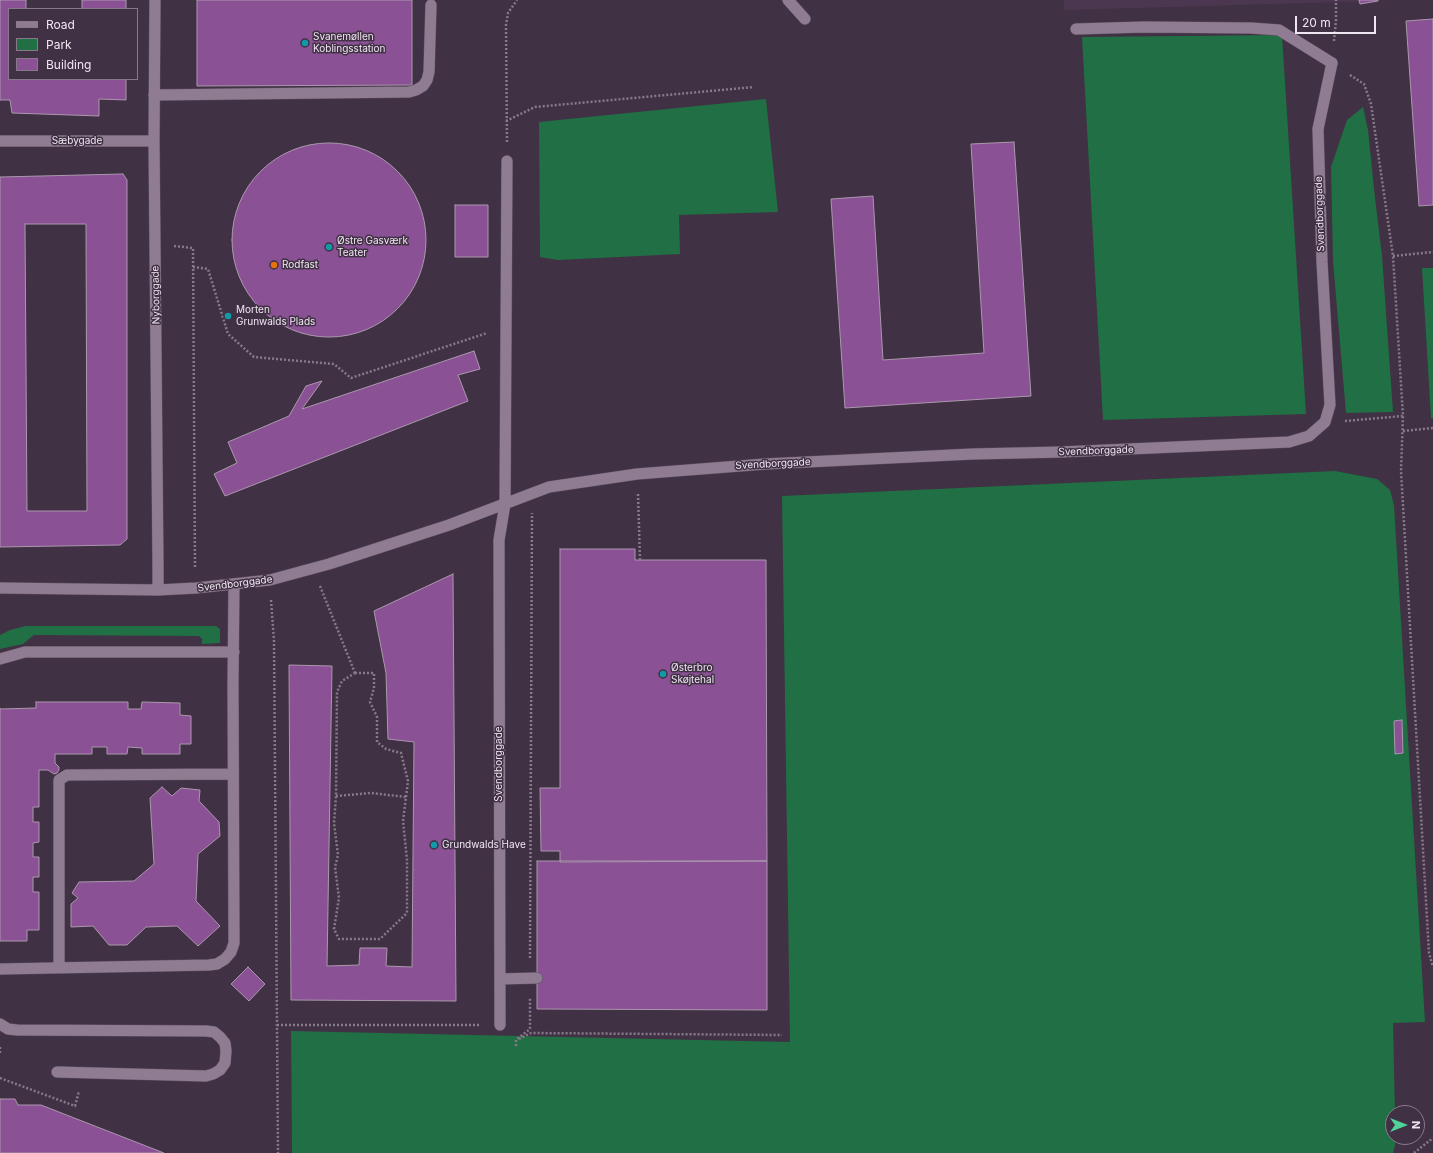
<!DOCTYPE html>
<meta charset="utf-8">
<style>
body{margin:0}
#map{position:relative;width:1433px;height:1153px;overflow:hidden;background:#413144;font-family:Inter,sans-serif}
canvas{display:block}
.legend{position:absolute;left:8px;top:8px;width:130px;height:72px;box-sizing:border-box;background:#413144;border:1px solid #87798a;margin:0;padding:5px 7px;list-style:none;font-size:12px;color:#f0e6f2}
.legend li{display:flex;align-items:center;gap:8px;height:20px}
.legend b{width:20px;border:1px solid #87798a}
.north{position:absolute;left:1385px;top:1105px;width:40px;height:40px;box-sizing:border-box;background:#413144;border:1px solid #87798a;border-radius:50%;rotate:90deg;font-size:11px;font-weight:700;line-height:16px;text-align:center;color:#f0e6f2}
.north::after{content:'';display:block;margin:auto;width:14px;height:18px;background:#4fd399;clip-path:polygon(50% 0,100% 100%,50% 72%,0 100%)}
.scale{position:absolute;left:1295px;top:16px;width:81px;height:18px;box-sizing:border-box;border:2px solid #f0e6f2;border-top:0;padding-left:5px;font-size:12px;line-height:14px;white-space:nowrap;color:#f0e6f2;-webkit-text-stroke:3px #413144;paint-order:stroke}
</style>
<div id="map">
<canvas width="1433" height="1153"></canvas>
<ul class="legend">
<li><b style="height:5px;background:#8f7c92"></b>Road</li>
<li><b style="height:11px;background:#216f44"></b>Park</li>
<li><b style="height:11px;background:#8a5194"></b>Building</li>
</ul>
<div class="north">N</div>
<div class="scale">20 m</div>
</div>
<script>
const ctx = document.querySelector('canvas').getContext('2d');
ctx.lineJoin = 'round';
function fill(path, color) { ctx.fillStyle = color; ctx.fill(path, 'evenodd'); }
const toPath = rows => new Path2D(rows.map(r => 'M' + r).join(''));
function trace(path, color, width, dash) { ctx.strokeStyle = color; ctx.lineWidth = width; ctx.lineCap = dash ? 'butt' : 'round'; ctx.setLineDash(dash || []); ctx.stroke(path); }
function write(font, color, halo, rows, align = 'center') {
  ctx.font = font + ' Inter,sans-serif'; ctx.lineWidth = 3; ctx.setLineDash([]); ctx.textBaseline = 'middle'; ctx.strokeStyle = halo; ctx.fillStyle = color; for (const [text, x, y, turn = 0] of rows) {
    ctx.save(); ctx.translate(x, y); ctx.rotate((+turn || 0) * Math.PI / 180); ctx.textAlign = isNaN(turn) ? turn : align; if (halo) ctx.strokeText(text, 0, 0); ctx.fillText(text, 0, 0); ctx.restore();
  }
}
fill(toPath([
 [1064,0,1378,0,1378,1,1064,10]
]), '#4c3750');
fill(toPath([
 [1282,35,1306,414,1103,420,1082,37],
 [766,99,778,212,679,215,680,254,558,260,540,257,539,122],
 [1363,107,1368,130,1375,198,1382,256,1393,412,1346,413,1333,261,1331,167,1347,120],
 [1422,268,1433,268,1433,418,1431,418],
 [1335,471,1377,479,1390,490,1394,505,1425,1022,1393,1023,1395,1113,1393,1113,1393,1137,1395,1137,1395,1145,1393,1153,292,1153,291,1031,790,1042,782,496],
 [26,626,216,626,220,629,220,643,202,644,202,639,199,636,34,635,23,644,0,649,0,635,10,630]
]), '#216f44');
const building = toPath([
 [0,0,26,0,26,9,9,9,9,79,126,79,126,100,99,99,99,116,12,113,10,100,0,100,0,0],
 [82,0,126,0,126,9,82,9,82,0],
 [197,0,412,0,412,85,197,86,197,0],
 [1359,0,1378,0,1378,1,1360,4,1359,0],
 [1433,19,1433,205,1419,206,1406,21,1433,19],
 [1014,142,1031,396,845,408,831,199,873,196,883,360,984,353,971,144,1014,142],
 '232 240a97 97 0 1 1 194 0a97 97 0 1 1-194 0Z',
 [123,174,127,180,127,539,120,545,0,547,0,177,123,174],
 [25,224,86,224,87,511,27,511,25,224],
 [455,205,488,205,488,257,455,257,455,205],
 [474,351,480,369,458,375,468,401,225,496,214,474,237,463,228,442,289,416,306,386,322,381,302,409,474,351],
 [560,549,635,549,635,560,766,560,767,861,560,862,560,851,541,851,540,788,560,788,560,549],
 [453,574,456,1001,291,1000,289,665,332,666,327,966,359,965,360,948,387,948,386,966,412,967,414,742,388,739,386,673,374,611,453,574],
 [36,702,128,702,128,709,141,709,142,702,180,703,180,715,191,716,191,744,180,744,180,754,142,754,142,748,128,747,127,754,107,754,107,747,92,747,92,754,55,754,55,763,59,767,59,770,57,773,54,774,48,770,39,770,39,807,33,807,33,822,39,822,39,842,33,843,33,857,39,857,39,877,33,877,33,892,39,892,39,930,27,930,27,941,0,941,0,708,1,709,36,708,36,702],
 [1402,720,1403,753,1395,754,1394,721,1402,720],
 [162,787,172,796,181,788,200,790,199,801,219,822,220,836,198,854,196,901,220,926,198,946,177,926,146,927,127,945,109,945,93,926,71,927,71,904,78,898,72,893,79,882,134,881,154,864,150,798,162,787],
 [537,861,767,861,767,1010,537,1009,537,861],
 [248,967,265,984,249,1001,231,984,248,967],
 [0,1099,15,1099,18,1105,41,1105,164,1153,0,1153,0,1099]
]);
fill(building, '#8a5194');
trace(building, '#ab98ae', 1);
const service = toPath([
 [788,0,805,19],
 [1076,29,1144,27,1251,28,1279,30,1332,63],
 [154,95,409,92,416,90,423,86,427,80,429,72,431,5],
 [0,659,25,652,234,652],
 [59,968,59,780,67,775,233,774],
 [0,969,209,965,217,964,225,959,231,952,234,943,233,683,234,584],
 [500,979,537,978],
 [0,1024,8,1029,17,1030,206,1031,214,1032,220,1037,225,1043,226,1051,225,1063,220,1070,213,1074,206,1076,57,1072],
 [500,1025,499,540,505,504,507,161]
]);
const minor = toPath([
 [155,0,154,141,158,565,158,590],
 [0,141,154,141],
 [0,588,158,590,196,588,270,580,329,564,449,525,549,487,637,474,765,464,973,454,1061,452,1289,442,1309,436,1325,422,1330,405,1322,262,1318,129,1332,63]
]);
trace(service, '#5c4e5e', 12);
trace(minor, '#5c4e5e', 12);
trace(toPath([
 [1334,41,1336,20,1336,0],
 [1350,75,1364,84,1371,104,1393,256,1403,416,1401,471,1429,953,1433,967],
 [506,121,535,107,754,87],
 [507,142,506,25,508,13,517,0],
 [174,246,193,248,195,568],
 [1393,256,1433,252],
 [193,267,208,269,228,334,254,357,334,364,351,378,487,333],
 [1345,421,1403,416],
 [1403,431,1433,428],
 [638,494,640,560],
 [320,586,355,673],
 [271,600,274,641,278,1153],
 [355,673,374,673,374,688,370,702,377,717,377,742,386,749,401,753,408,781,403,821,407,860,407,913,380,939,339,939,334,929,339,898,335,867,338,855,334,823,336,796,337,692,342,681,355,673],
 [336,796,371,793,406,797],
 [530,958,532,513],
 [277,1025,480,1025],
 [519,1039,531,1033,782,1035],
 [516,1046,516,1040,530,1029,530,997],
 [0,1053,0,1046],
 [0,1078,75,1106,79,1091],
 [1414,1153,1433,1138]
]), '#887a8a', 2.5, [2, 2]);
trace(service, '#8f7c92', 11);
trace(minor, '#8f7c92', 11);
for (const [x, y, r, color] of [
 [305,43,4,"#0f9aa8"],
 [329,247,4,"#0f9aa8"],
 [274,265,4,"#e8710a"],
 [228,316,4,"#0f9aa8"],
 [663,674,4,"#0f9aa8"],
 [434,845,4,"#0f9aa8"]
]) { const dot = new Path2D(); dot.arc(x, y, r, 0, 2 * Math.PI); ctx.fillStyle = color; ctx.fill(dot); trace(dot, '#413144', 1.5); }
write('10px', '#f0e6f2', '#413144', [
 ["Svanemøllen",313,37],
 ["Koblingsstation",313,49],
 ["Østre Gasværk",337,241],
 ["Teater",337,253],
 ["Rodfast",282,265],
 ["Morten",236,310],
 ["Grunwalds Plads",236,322],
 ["Østerbro",671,668],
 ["Skøjtehal",671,680],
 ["Grundwalds Have",442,845]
], 'left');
write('10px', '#f0e6f2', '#413144', [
 ["Sæbygade",77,141],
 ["Svendborggade",1320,214,-92],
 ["Nyborggade",156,295,-91],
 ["Svendborggade",1096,451,-2],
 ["Svendborggade",773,464,-3],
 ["Svendborggade",235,584,-7],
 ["Svendborggade",499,764,-90]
]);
</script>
